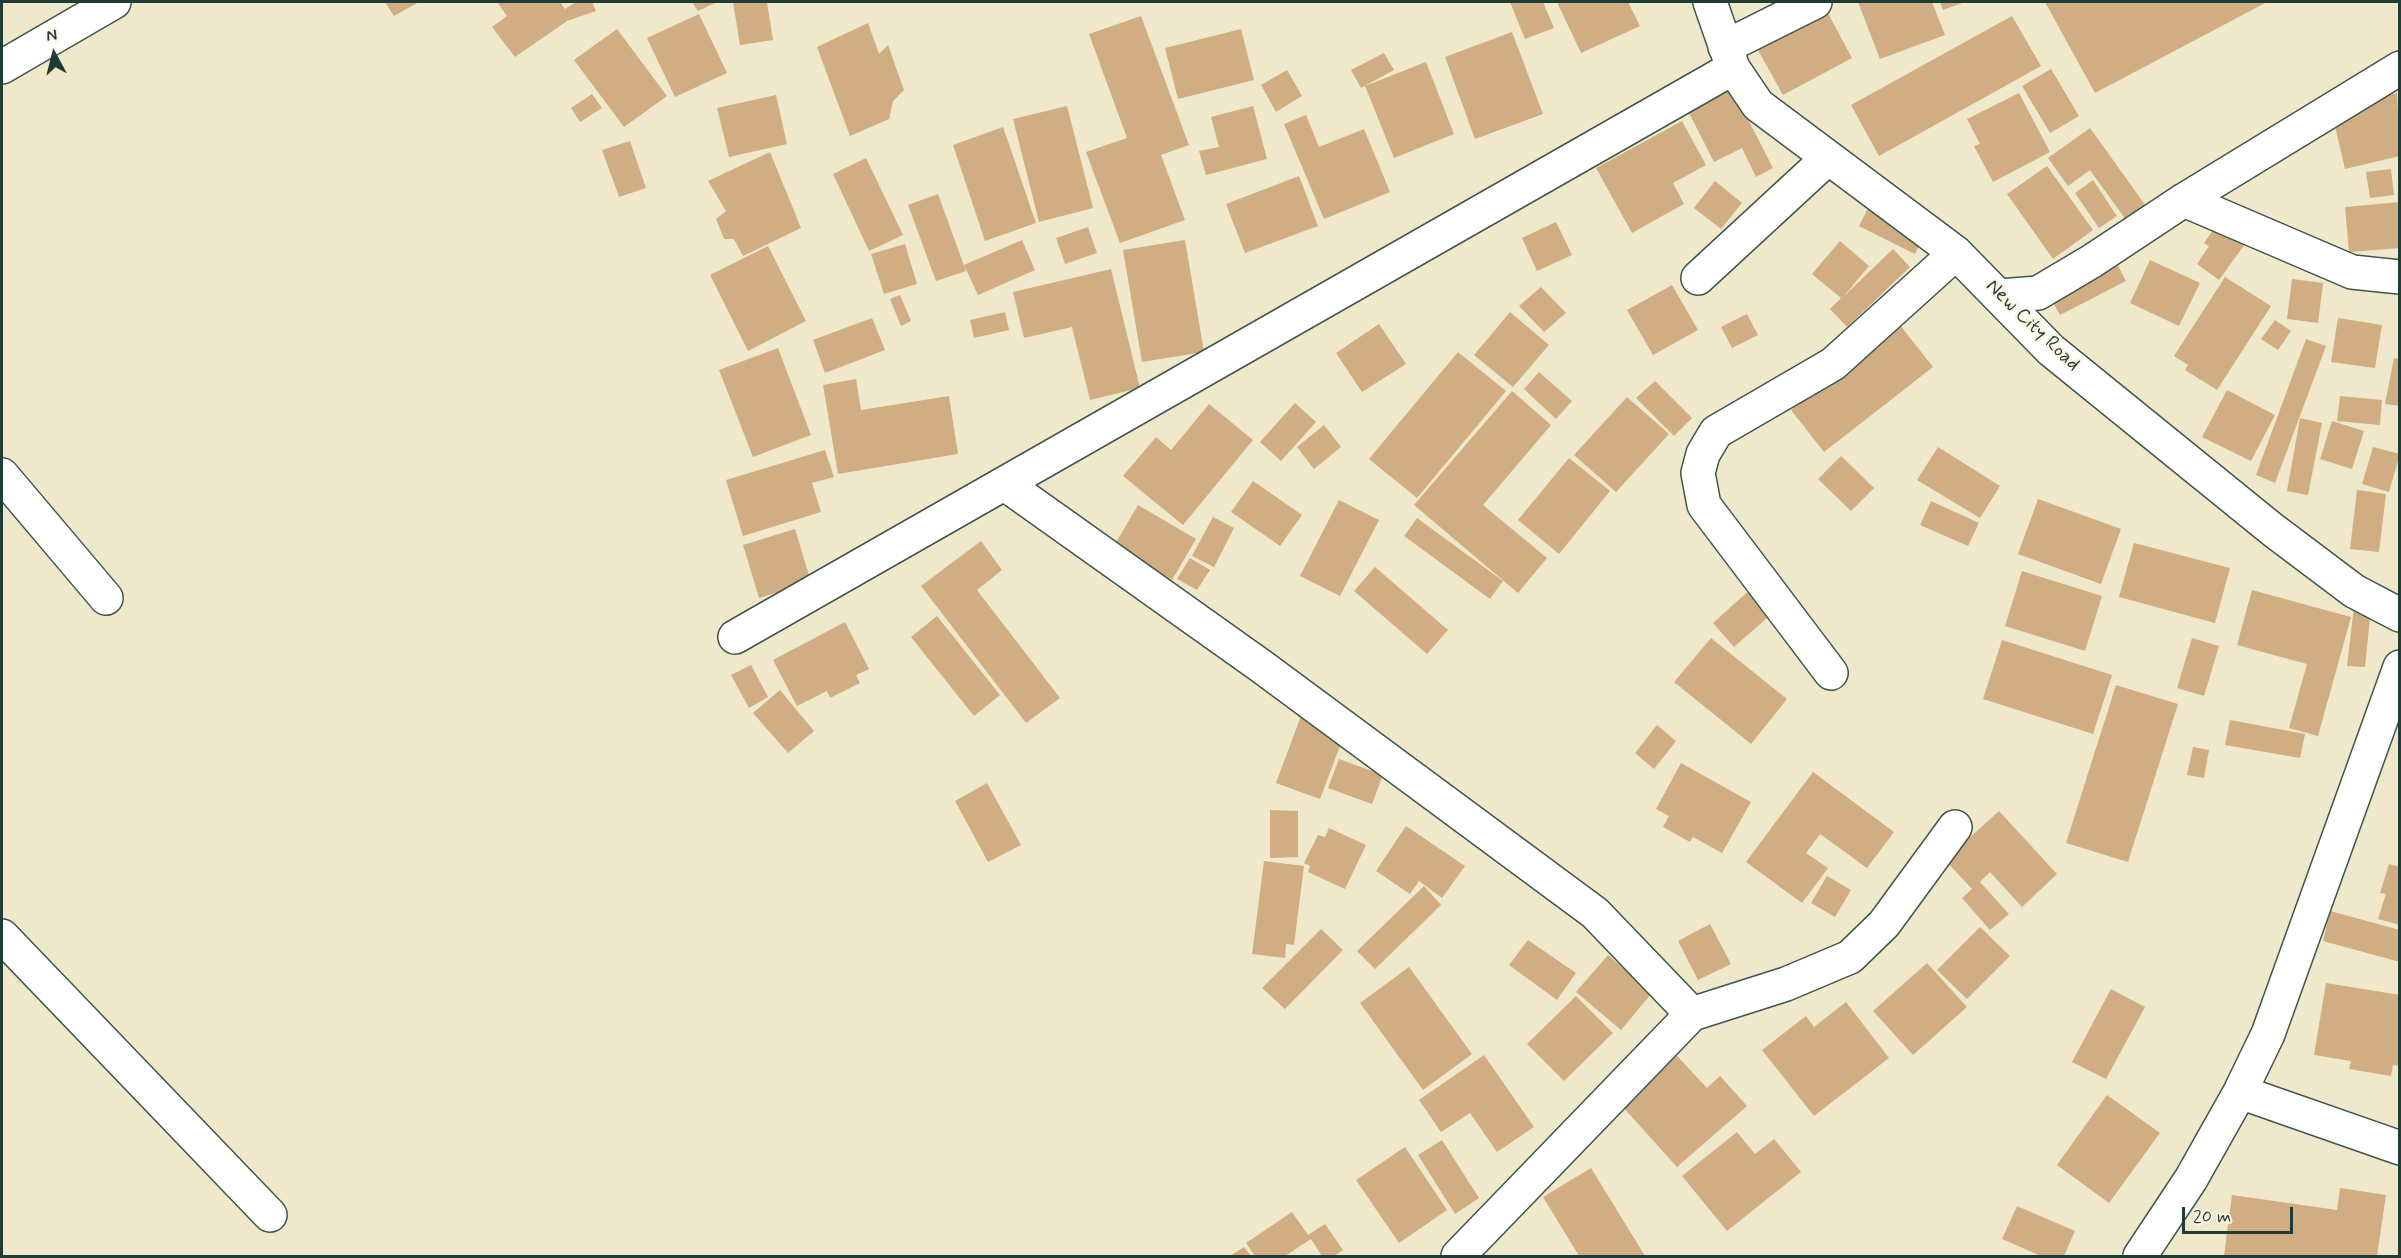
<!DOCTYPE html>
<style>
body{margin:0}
#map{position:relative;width:2401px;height:1258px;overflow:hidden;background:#efe8ca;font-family:Mynerve,sans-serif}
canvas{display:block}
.frame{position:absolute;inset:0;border:3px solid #1f3d34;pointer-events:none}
.north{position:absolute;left:24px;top:24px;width:60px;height:60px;-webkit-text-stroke:4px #fcf5e5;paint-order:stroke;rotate:353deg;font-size:16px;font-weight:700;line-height:24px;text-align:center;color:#1f3d34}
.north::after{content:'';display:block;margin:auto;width:21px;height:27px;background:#1f3d34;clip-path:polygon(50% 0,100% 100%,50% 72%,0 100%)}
.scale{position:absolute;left:2182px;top:1207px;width:111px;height:27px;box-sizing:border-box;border:3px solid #1f3d34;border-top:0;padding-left:8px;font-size:18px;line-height:21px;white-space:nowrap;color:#1f3d34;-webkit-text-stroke:4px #fcf5e5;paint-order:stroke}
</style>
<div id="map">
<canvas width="2401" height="1258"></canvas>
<div class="frame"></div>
<div class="north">N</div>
<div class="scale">20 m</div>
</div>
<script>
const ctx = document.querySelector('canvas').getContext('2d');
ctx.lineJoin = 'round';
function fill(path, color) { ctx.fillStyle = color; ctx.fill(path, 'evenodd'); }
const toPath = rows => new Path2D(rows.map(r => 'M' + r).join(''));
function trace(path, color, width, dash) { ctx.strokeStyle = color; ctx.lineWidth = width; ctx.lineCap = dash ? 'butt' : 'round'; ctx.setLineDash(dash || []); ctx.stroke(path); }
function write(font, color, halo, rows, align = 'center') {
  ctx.font = font + ' Mynerve,sans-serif'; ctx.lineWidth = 5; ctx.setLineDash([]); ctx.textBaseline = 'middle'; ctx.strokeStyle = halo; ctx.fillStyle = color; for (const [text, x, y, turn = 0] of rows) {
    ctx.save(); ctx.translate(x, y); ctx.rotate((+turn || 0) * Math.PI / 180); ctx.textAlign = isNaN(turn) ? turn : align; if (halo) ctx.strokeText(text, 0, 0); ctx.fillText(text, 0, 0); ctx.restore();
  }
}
fill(toPath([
 [385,2,419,2,394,16],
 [497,2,560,2,565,9,576,2,592,2,596,11,567,21,515,57,492,27,507,16],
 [692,2,717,2,698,11],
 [733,2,767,2,773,40,740,45],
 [1510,2,1543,2,1554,28,1525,39],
 [1557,2,1628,2,1640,26,1581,53],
 [1858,2,1932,2,1945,35,1880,59],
 [1940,2,1965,2,1943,10],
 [2045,2,2267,2,2095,93],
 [1823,4,1852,58,1783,95,1753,41],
 [699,14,727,73,675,97,647,38],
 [1141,16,1189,145,1161,155,1185,220,1120,243,1086,152,1127,138,1089,34],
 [2012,16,2041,66,1879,156,1851,105],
 [868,23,879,54,888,45,904,90,893,101,889,119,850,136,817,47],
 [617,29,667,96,624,127,574,60],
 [1241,29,1254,80,1178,99,1165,48],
 [1512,32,1543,114,1475,139,1445,57],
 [1384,53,1394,70,1361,88,1351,70],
 [1426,62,1454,134,1394,158,1365,86],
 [2051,69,2079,116,2050,133,2022,86],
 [1287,70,1302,96,1276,112,1261,85],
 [1732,88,1773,168,1756,177,1742,148,1714,162,1688,111],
 [2019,93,2050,152,1993,182,1974,146,1980,144,1967,119],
 [2397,93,2400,156,2345,169,2331,109],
 [592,94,602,108,580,122,571,108],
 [776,95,787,144,729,157,717,108],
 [1067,106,1093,208,1039,222,1013,119],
 [1253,106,1267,159,1206,175,1199,151,1219,147,1211,117],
 [1306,115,1319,147,1364,129,1390,192,1324,219,1284,124],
 [1682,121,1706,165,1673,183,1684,204,1632,233,1596,168],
 [1003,127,1036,223,985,241,953,145],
 [2090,128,2146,206,2126,220,2090,170,2068,186,2048,158],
 [630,141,646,188,619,197,602,150],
 [770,152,801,228,743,256,734,239,724,239,716,219,726,211,708,181],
 [866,158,903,235,869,251,833,174],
 [2047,166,2093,230,2053,259,2007,194],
 [2391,169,2394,195,2370,198,2366,172],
 [1299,176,1318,226,1245,253,1226,204],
 [2093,180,2117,216,2099,228,2075,193],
 [1715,181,1742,203,1721,229,1694,208],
 [938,194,966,271,936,281,908,205],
 [2400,202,2400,248,2349,252,2345,207],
 [1868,208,1924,235,1915,254,1859,226],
 [1556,222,1572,255,1537,271,1522,238],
 [2219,222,2247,241,2219,280,2197,264,2209,246,2204,243],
 [1088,227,1097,253,1065,264,1056,238],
 [1022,240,1035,270,978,295,964,265],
 [1185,240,1204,352,1142,362,1123,250],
 [1840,241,1869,266,1843,297,1893,249,1910,267,1847,327,1830,309,1841,298,1812,274],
 [905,244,917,284,884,294,871,254],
 [768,246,806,321,748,351,710,275],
 [2114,258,2126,281,2060,315,2048,293],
 [2150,260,2200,283,2179,326,2130,303],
 [1111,269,1140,388,1090,400,1072,327,1024,338,1013,292],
 [2225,277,2271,306,2217,390,2185,370,2188,365,2174,356],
 [2292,279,2323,283,2318,323,2287,319],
 [1672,285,1698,330,1653,355,1627,310],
 [1541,287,1566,313,1544,332,1519,306],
 [900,295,911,321,901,326,890,299],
 [1005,312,1009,330,974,338,970,320],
 [1510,312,1549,345,1513,387,1474,355],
 [1747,314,1758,335,1732,348,1721,327],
 [872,318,885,350,825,373,813,340],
 [2338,318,2382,325,2375,368,2331,362],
 [2275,320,2291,331,2278,350,2261,339],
 [1379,324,1406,364,1362,392,1336,353],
 [1900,325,1933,367,1824,452,1791,410],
 [2306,339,2326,346,2275,483,2256,475],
 [778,348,811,435,753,457,719,370],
 [1458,352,1506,391,1417,498,1369,459],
 [2394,358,2400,359,2400,406,2385,404],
 [1539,372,1572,401,1556,419,1524,389],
 [856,379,861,410,949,396,958,454,838,474,823,385],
 [1655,381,1692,418,1674,436,1636,398],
 [2227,390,2275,415,2251,461,2202,437],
 [1512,391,1551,425,1483,505,1547,558,1518,593,1414,505],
 [2340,396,2382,400,2380,425,2337,421],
 [1627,397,1669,434,1616,492,1574,455],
 [1295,403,1316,422,1281,461,1260,442],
 [1209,404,1253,440,1183,525,1123,476,1156,437,1171,450],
 [2300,418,2322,423,2308,495,2287,491],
 [2332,421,2364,431,2352,469,2320,459],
 [1324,425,1341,447,1314,469,1297,447],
 [1938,447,2000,486,1980,518,1917,480],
 [2373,447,2400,454,2389,492,2362,484],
 [825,450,834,477,812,483,821,512,743,536,726,480],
 [1841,456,1874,488,1851,511,1818,479],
 [1569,458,1610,491,1559,554,1518,520],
 [1253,481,1302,515,1280,546,1231,512],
 [2357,490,2386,494,2379,552,2350,549],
 [2038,499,2121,529,2101,584,2018,554],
 [1339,500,1379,520,1340,596,1300,576],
 [1931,501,1979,523,1968,546,1920,525],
 [1138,505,1196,539,1172,580,1114,546],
 [1213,517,1234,528,1214,567,1192,556],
 [1417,518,1503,581,1490,599,1404,536],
 [795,529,811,582,759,598,743,545],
 [981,541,1002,570,977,590,1060,698,1026,723,921,586],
 [2134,543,2230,568,2215,623,2119,597],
 [1190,558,1210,570,1197,590,1177,579],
 [1375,567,1448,630,1427,654,1354,591],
 [2022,571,2102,596,2085,651,2005,626],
 [1753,587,1775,611,1734,647,1713,623],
 [2252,590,2351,617,2318,736,2289,728,2307,664,2237,645],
 [2354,607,2371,608,2365,667,2347,666],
 [937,616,1000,695,974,716,911,637],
 [845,622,869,669,856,675,860,683,830,698,827,691,797,706,773,660],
 [1711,638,1787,699,1751,744,1674,682],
 [2192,638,2219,646,2204,696,2177,688],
 [2002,640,2112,675,2093,734,1983,699],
 [751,665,768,697,749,708,731,675],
 [2116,685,2178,704,2128,862,2066,843],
 [780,690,814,731,788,753,753,713],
 [1301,716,1345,733,1320,799,1276,783],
 [2230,720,2305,734,2300,758,2225,745],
 [1657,725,1676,741,1654,769,1635,753],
 [2193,747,2209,750,2204,778,2187,775],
 [1339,759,1383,775,1372,804,1328,788],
 [1681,763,1751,802,1722,853,1693,837,1690,842,1663,827,1669,816,1656,809],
 [1813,772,1894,832,1867,868,1820,834,1806,853,1828,868,1802,903,1746,862],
 [987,783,1021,845,988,862,955,801],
 [1270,810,1298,811,1298,857,1270,858],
 [1999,811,2057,874,2022,907,1990,872,1980,882,2009,914,1990,930,1962,898,1972,889,1945,860],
 [1406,826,1465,866,1442,898,1419,881,1410,894,1376,871],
 [1329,828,1366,845,1345,889,1308,872,1310,866,1304,863,1318,835,1325,837],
 [1264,861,1304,866,1294,945,1286,944,1285,958,1252,954],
 [2389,864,2400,867,2400,925,2378,919,2386,894,2380,893],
 [1827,876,1851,890,1835,917,1811,903],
 [1424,886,1441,905,1375,969,1357,951],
 [2330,911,2400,930,2400,962,2323,941],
 [1710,924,1731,964,1698,980,1678,941],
 [1980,927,2010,956,1967,999,1937,970],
 [1321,929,1343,950,1285,1009,1262,988],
 [1528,940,1576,973,1557,1000,1509,965],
 [1608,955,1652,993,1621,1030,1576,992],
 [1927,963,1967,1007,1913,1055,1873,1011],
 [1409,967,1472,1054,1423,1090,1360,1003],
 [2326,983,2400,995,2400,1066,2393,1065,2391,1076,2349,1069,2351,1061,2314,1055],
 [2111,989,2145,1007,2106,1079,2072,1062],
 [1576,996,1613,1033,1564,1081,1527,1044],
 [1846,1002,1889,1058,1814,1116,1762,1050,1806,1016,1814,1027],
 [1484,1055,1534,1127,1497,1152,1470,1113,1441,1132,1419,1100],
 [1677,1056,1707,1088,1720,1076,1747,1106,1677,1167,1621,1105],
 [2107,1095,2160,1133,2109,1203,2057,1165],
 [1737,1132,1755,1154,1774,1139,1801,1172,1727,1231,1682,1176],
 [1442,1140,1479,1198,1455,1214,1418,1155],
 [1405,1147,1447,1210,1399,1243,1356,1180],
 [1591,1168,1645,1256,1579,1256,1543,1197],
 [2340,1188,2386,1195,2377,1256,2224,1256,2232,1195,2337,1210],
 [2017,1206,2075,1231,2064,1256,2041,1256,2002,1239],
 [1292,1212,1308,1235,1325,1224,1343,1250,1334,1256,1322,1256,1311,1239,1285,1256,1255,1256,1246,1243],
 [1244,1247,1251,1256,1230,1256]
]), '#d1ad83');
const minor = toPath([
 [1710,2,1733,68,1758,105,1956,253,2051,350,2273,530,2354,591,2400,615],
 [1725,47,1815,2],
 [2184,200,2352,272,2400,277],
 [1698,278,1828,158],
 [2000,296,2038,293,2092,261,2184,200,2400,68],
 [2,475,106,598],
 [1005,484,1261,666,1595,913,1692,1014,1458,1256],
 [735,637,1733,68],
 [1831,673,1704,505,1698,473,1703,454,1716,432,1833,364,1956,253],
 [2,936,270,1215],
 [1692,1014,1786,984,1850,957,1884,924,1955,827],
 [2240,1092,2400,1148],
 [2140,1256,2191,1179,2240,1092,2268,1034,2400,667]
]);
const major = toPath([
 [2,67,114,2]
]);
trace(minor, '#3e574a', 36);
trace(major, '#3e574a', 36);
trace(minor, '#fff', 33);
trace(major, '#fff', 33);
write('20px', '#1f3d34', '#fcf5e5', [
 ["New City Road",2032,326,44]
]);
</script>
